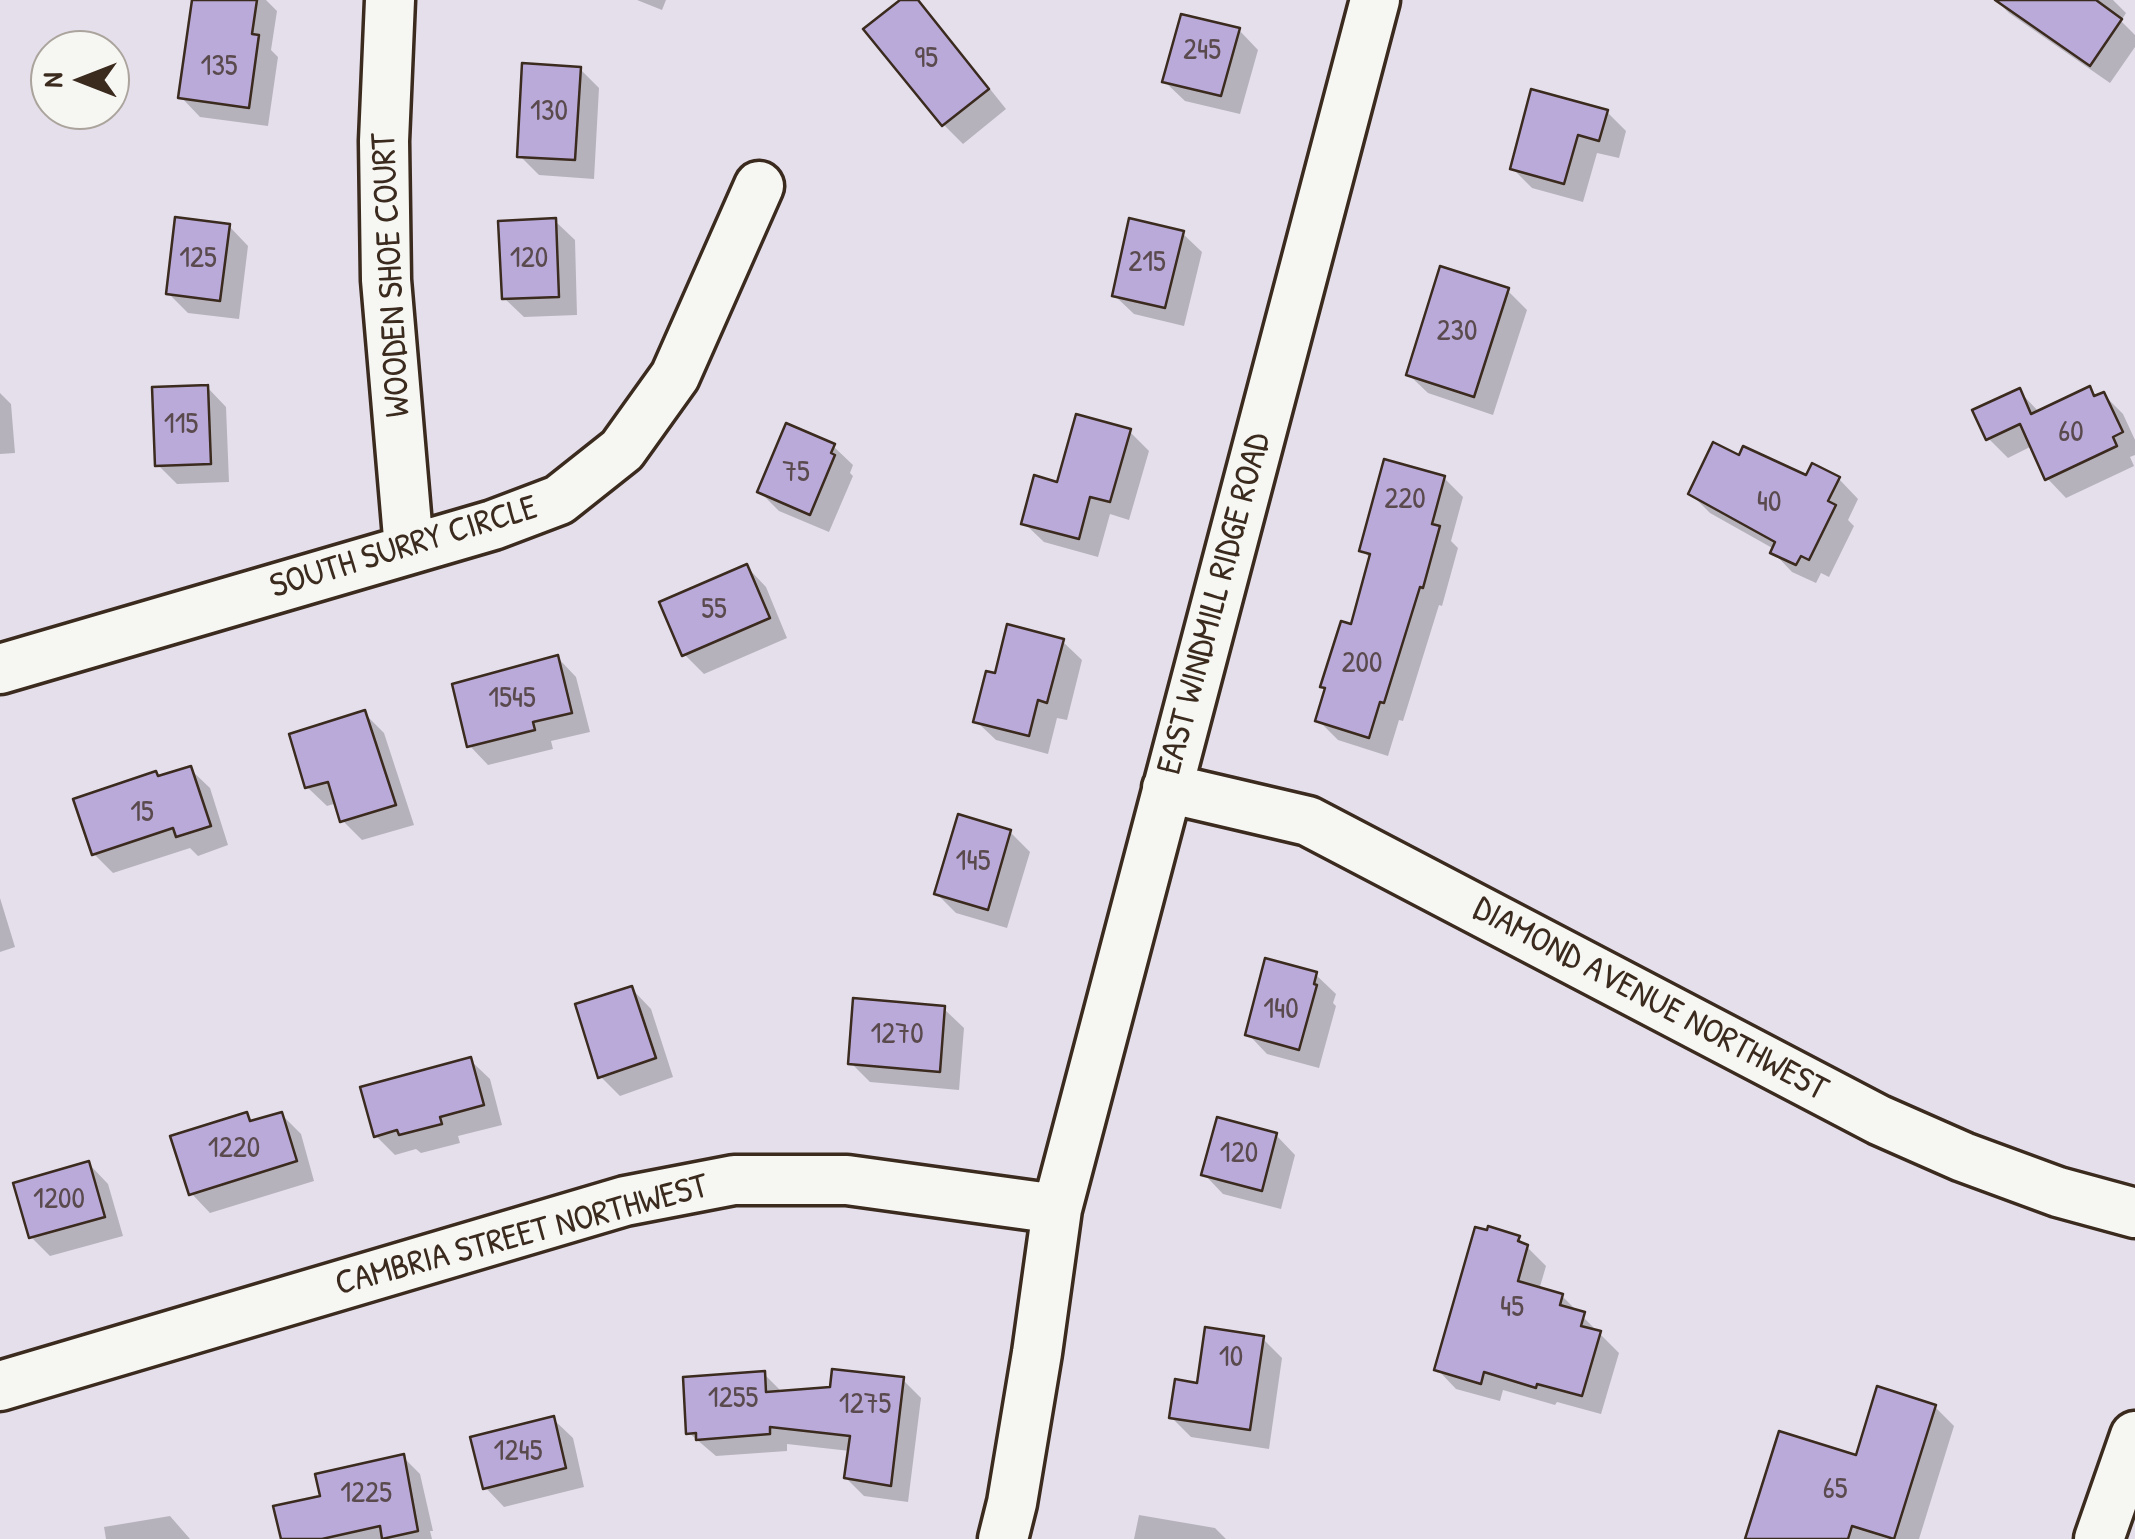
<!DOCTYPE html>
<style>
body{margin:0}
#map{position:relative;width:2135px;height:1539px;overflow:hidden;background:#e4dfeb;font-family:"Patrick Hand",sans-serif}
canvas{display:block}
.north{position:absolute;left:30px;top:30px;width:100px;height:100px;box-sizing:border-box;background:#f6f6f2;border:2px solid #aba49d;border-radius:50%;rotate:270deg;font-size:28px;font-weight:700;line-height:40px;text-align:center;color:#3b2a1e}
.north::after{content:'';display:block;margin:auto;width:35px;height:45px;background:#3b2a1e;clip-path:polygon(50% 0,100% 100%,50% 72%,0 100%)}
</style>
<div id="map">
<canvas width="2135" height="1539"></canvas>
<div class="north">N</div>
</div>
<script>
const ctx = document.querySelector('canvas').getContext('2d');
ctx.lineJoin = 'round';
function fill(path, color) { ctx.fillStyle = color; ctx.fill(path, 'evenodd'); }
const toPath = rows => new Path2D(rows.map(r => 'M' + r).join(''));
function trace(path, color, width, dash) { ctx.strokeStyle = color; ctx.lineWidth = width; ctx.lineCap = dash ? 'butt' : 'round'; ctx.setLineDash(dash || []); ctx.stroke(path); }
function write(font, color, halo, rows, align = 'center') {
  ctx.font = font + ' "Patrick Hand",sans-serif'; ctx.lineWidth = 8; ctx.setLineDash([]); ctx.textBaseline = 'middle'; ctx.strokeStyle = halo; ctx.fillStyle = color; for (const [text, x, y, turn = 0] of rows) {
    ctx.save(); ctx.translate(x, y); ctx.rotate((+turn || 0) * Math.PI / 180); ctx.textAlign = isNaN(turn) ? turn : align; if (halo) ctx.strokeText(text, 0, 0); ctx.fillText(text, 0, 0); ctx.restore();
  }
}
fill(toPath([
 [195,0,266,0,277,11,271,50,278,57,268,126,200,117,181,97],
 [637,0,666,0,662,10],
 [904,0,916,0,930,14,1006,109,963,144,944,125],
 [1996,0,2113,0,2126,13,2121,21,2135,35,2135,47,2110,83,2009,13],
 [1239,30,1258,50,1240,114,1185,101,1165,82],
 [580,69,599,88,594,179,539,175,520,156],
 [1607,112,1626,131,1619,158,1597,153,1583,202,1532,188,1513,169],
 [555,221,575,240,577,315,524,317,504,298],
 [229,226,248,246,239,319,188,313,168,293],
 [1182,233,1202,252,1184,326,1134,314,1114,295],
 [1508,291,1527,310,1493,415,1428,393,1408,374],
 [207,387,226,407,229,482,177,484,157,464],
 [2090,389,2098,397,2104,395,2123,414,2135,440,2135,455,2130,457,2134,466,2066,498,2047,478,2032,446,2008,458,1988,438,2019,391,2039,412],
 [0,393,11,404,15,453,0,454],
 [1129,431,1149,451,1129,520,1110,514,1098,557,1044,542,1024,523,1059,485],
 [833,446,853,465,850,473,853,476,829,532,779,511,760,492],
 [1740,459,1807,478,1813,466,1839,479,1858,499,1848,520,1854,526,1829,577,1821,573,1816,583,1792,572,1773,552,1774,549,1710,513,1691,494],
 [1444,478,1463,497,1451,541,1458,548,1442,606,1439,605,1403,721,1399,720,1388,756,1338,740,1318,720,1327,691,1323,687,1353,627,1371,559,1362,550],
 [747,567,766,587,787,638,704,674,684,654],
 [1062,641,1082,660,1067,720,1057,718,1048,754,996,740,976,721],
 [557,657,576,677,590,732,551,741,553,749,488,765,469,745],
 [364,713,384,733,414,825,362,840,343,821,337,803,327,806,307,787],
 [190,769,210,788,228,845,198,856,190,848,113,873,94,854,160,779],
 [1010,832,1030,852,1007,928,956,913,937,894],
 [0,898,15,947,0,952],
 [1316,975,1336,994,1333,1003,1336,1006,1319,1068,1267,1054,1248,1034],
 [632,989,651,1009,673,1077,620,1096,601,1077],
 [944,1009,964,1028,959,1090,870,1082,851,1063],
 [470,1060,490,1079,502,1125,458,1136,460,1143,421,1153,416,1149,395,1155,376,1136],
 [281,1114,301,1134,314,1181,210,1213,191,1193,247,1115,254,1123],
 [1276,1135,1295,1155,1281,1209,1223,1194,1204,1174],
 [89,1164,108,1184,123,1236,50,1256,31,1237],
 [1518,1238,1546,1266,1539,1290,1562,1296,1619,1353,1601,1414,1557,1402,1555,1405,1503,1390,1500,1401,1456,1389,1437,1369],
 [1263,1339,1282,1358,1269,1449,1191,1437,1171,1417],
 [764,1374,783,1393,903,1380,921,1398,908,1502,864,1496,846,1478,850,1451,787,1444,787,1451,716,1456,689,1433],
 [1935,1407,1954,1426,1919,1539,1748,1539,1858,1458],
 [553,1419,573,1438,584,1487,504,1507,485,1487],
 [403,1457,420,1474,433,1531,430,1531,432,1539,283,1539,323,1498],
 [1139,1515,1215,1528,1226,1539,1134,1539],
 [170,1516,190,1539,106,1539,104,1527]
]), '#0003');
const building = toPath([
 [192,0,257,0,252,34,259,35,249,108,178,98,192,0],
 [900,0,918,0,989,89,942,126,863,29,900,0],
 [1995,0,2096,0,2122,19,2090,66,1995,0],
 [1181,14,1240,28,1221,96,1162,82,1181,14],
 [522,63,581,67,575,160,517,157,522,63],
 [1531,89,1608,110,1599,141,1578,135,1564,184,1510,169,1531,89],
 [175,217,230,224,220,301,166,294,175,217],
 [556,218,559,297,502,299,498,221,556,218],
 [1129,218,1184,231,1165,308,1112,296,1129,218],
 [1440,266,1509,288,1474,397,1406,375,1440,266],
 [208,385,211,464,155,466,152,387,208,385],
 [2090,386,2094,396,2104,392,2123,432,2113,437,2117,446,2045,480,2020,424,1986,440,1972,410,2020,388,2031,414,2090,386],
 [1076,414,1131,429,1110,502,1090,497,1079,539,1021,524,1034,475,1057,482,1076,414],
 [786,423,835,444,831,453,835,455,810,515,757,492,786,423],
 [1713,442,1739,455,1743,446,1806,475,1812,463,1840,477,1828,501,1836,505,1809,560,1801,556,1796,565,1770,553,1775,542,1688,494,1713,442],
 [1384,459,1445,476,1432,524,1440,526,1423,588,1420,587,1384,703,1380,702,1369,738,1315,721,1325,688,1320,687,1341,621,1351,624,1370,554,1359,551,1384,459],
 [747,564,770,618,682,656,659,602,747,564],
 [1007,624,1064,639,1047,703,1038,700,1029,736,973,722,986,671,995,673,1007,624],
 [558,655,572,713,533,722,535,730,467,747,452,684,558,655],
 [365,710,396,805,340,822,328,782,305,788,289,734,365,710],
 [191,766,211,826,176,837,173,828,92,855,73,799,156,771,158,776,191,766],
 [958,814,1011,830,988,910,934,894,958,814],
 [1265,958,1317,972,1314,984,1317,985,1299,1050,1245,1035,1265,958],
 [632,986,656,1058,598,1078,575,1004,632,986],
 [853,998,945,1006,940,1072,848,1064,853,998],
 [471,1057,484,1105,440,1117,442,1124,399,1135,397,1130,374,1137,360,1087,471,1057],
 [247,1112,250,1121,282,1112,297,1161,189,1195,170,1136,247,1112],
 [1217,1117,1277,1133,1262,1191,1201,1175,1217,1117],
 [89,1161,105,1217,29,1238,13,1183,89,1161],
 [1488,1226,1520,1236,1518,1241,1528,1245,1518,1281,1563,1294,1560,1305,1585,1312,1581,1326,1601,1331,1582,1396,1537,1384,1536,1388,1484,1372,1481,1384,1434,1370,1475,1227,1487,1230,1488,1226],
 [1205,1327,1264,1336,1250,1430,1169,1418,1175,1379,1197,1383,1205,1327],
 [832,1369,904,1377,891,1486,844,1478,850,1436,770,1427,770,1434,696,1440,696,1433,686,1434,683,1377,765,1371,766,1392,830,1387,832,1369],
 [1877,1386,1936,1405,1894,1539,1852,1526,1848,1539,1745,1539,1779,1431,1856,1455,1877,1386],
 [554,1416,566,1468,483,1489,470,1437,554,1416],
 [404,1454,418,1531,382,1539,380,1526,322,1539,281,1539,273,1506,320,1496,315,1474,404,1454]
]);
fill(building, '#b9aada');
trace(building, '#3b2a1e', 2.5);
const minor = toPath([
 [390,0,384,141,386,280,409,549],
 [0,669,493,525,559,500,622,450,675,376,759,186],
 [1167,788,1308,821,1879,1120,1963,1157,2058,1192,2135,1213],
 [0,1386,625,1201,734,1180,847,1180,1057,1209],
 [1003,1539,1012,1503,1037,1353,1057,1209,1375,0],
 [2099,1539,2135,1436]
]);
trace(minor, '#3b2a1e', 55);
trace(minor, '#f6f6f2', 48);
write('30px', '#5a4a4d', null, [
 ["245",1202,51],
 ["95",926,59],
 ["135",219,67],
 ["130",549,112],
 ["125",198,259],
 ["120",529,259],
 ["215",1147,263],
 ["230",1457,332],
 ["115",181,425],
 ["60",2071,433],
 ["75",796,473],
 ["220",1405,500],
 ["40",1769,503],
 ["55",714,610],
 ["200",1362,664],
 ["1545",512,699],
 ["15",142,813],
 ["145",973,862],
 ["140",1281,1010],
 ["1270",897,1035],
 ["1220",234,1149],
 ["120",1239,1154],
 ["1200",59,1200],
 ["45",1512,1308],
 ["10",1231,1358],
 ["1255",733,1399],
 ["1275",865,1405],
 ["1245",518,1452],
 ["65",1835,1490],
 ["1225",366,1494]
]);
write('35px', '#3b2a1e', '#f6f6f2', [
 ["WOODEN SHOE COURT",392,275,-93],
 ["SOUTH SURRY CIRCLE",404,548,-17],
 ["EAST WINDMILL RIDGE ROAD",1215,604,-75],
 ["DIAMOND AVENUE NORTHWEST",1650,1000,28],
 ["CAMBRIA STREET NORTHWEST",522,1236,-15]
]);
</script>
